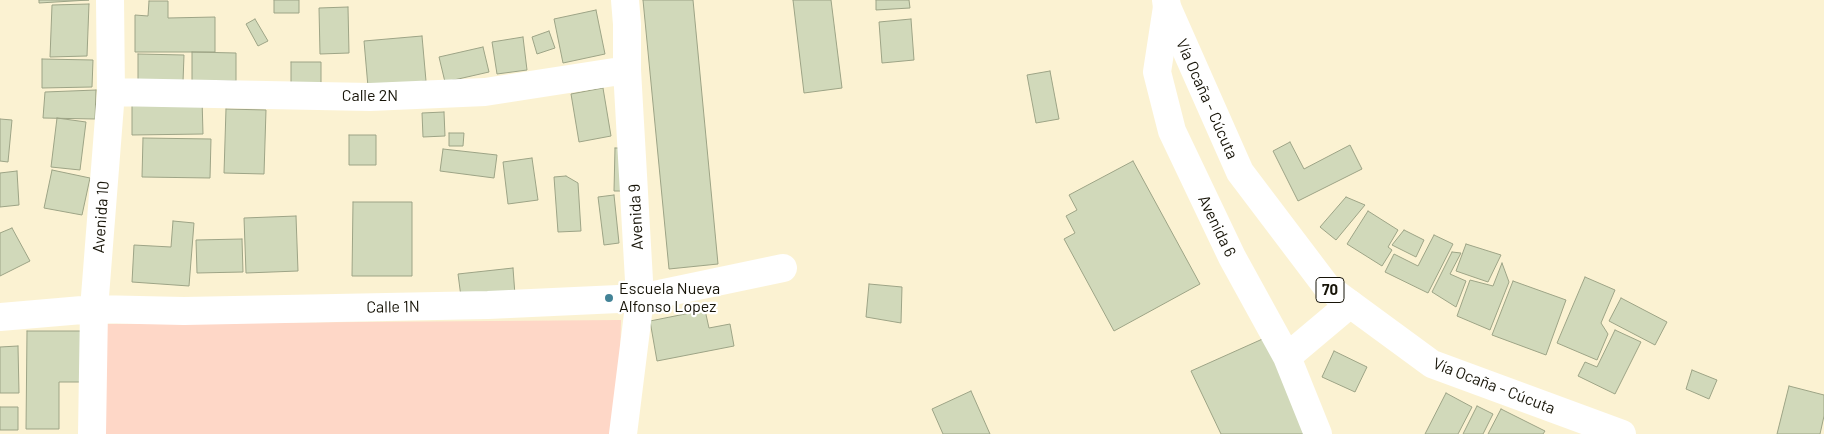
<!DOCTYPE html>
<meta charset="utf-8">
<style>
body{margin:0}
canvas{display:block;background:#fbf2d2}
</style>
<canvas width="1824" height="434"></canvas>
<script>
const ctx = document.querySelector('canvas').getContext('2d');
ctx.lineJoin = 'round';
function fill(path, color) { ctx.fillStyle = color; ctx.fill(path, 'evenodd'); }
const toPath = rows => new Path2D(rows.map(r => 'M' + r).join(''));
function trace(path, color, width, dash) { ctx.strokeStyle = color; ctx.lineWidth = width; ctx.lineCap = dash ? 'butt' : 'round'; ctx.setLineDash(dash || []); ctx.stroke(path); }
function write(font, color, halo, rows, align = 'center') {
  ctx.font = font + ' Barlow,sans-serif'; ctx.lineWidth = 4.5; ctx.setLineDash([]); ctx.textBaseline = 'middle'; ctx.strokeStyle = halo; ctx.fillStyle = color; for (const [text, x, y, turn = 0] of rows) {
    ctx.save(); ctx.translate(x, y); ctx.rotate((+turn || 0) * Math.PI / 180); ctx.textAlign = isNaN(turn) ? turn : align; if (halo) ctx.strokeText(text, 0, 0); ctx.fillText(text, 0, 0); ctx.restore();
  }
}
fill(toPath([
 [621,320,618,434,105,434,107,324]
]), '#fed7c7');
const building = toPath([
 [39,0,89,0,39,3,39,0],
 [274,0,299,0,299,13,274,13,274,0],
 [643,0,693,0,718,264,669,269,643,0],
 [793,0,831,0,842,88,804,93,793,0],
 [876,0,909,0,910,8,876,10,876,0],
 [149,1,168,1,168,18,215,17,215,52,135,52,135,15,148,16,149,1],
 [89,4,87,56,50,57,52,5,89,4],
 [348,7,349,53,320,54,319,8,348,7],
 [596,10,605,54,563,63,554,19,596,10],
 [255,19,268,41,258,46,246,24,255,19],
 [911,19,914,60,882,63,879,22,911,19],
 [549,31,555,48,537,54,532,37,549,31],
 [422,36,426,81,368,87,364,41,422,36],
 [523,37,527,70,497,74,492,42,523,37],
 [483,47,489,72,445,82,439,57,483,47],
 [192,52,236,53,236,81,192,81,192,52],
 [138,54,184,55,183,82,138,81,138,54],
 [42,59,93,60,92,87,42,88,42,59],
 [291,62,321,62,321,89,291,89,291,62],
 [1050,71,1059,119,1036,123,1027,75,1050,71],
 [603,88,611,136,579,142,571,94,603,88],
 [96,90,95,119,43,118,45,92,96,90],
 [202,98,203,134,132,135,132,99,202,98],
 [226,109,266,110,264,174,224,173,226,109],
 [444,112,445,136,423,137,422,113,444,112],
 [57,118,86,122,80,170,51,167,57,118],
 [0,119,12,120,8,162,0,161,0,119],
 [449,133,464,133,463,146,449,146,449,133],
 [349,135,376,135,376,165,349,165,349,135],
 [143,138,211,139,210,178,142,177,143,138],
 [1290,142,1304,169,1350,145,1362,169,1298,201,1273,151,1290,142],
 [615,148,626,148,626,191,614,191,615,148],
 [443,149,497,155,494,178,440,171,443,149],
 [532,158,538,200,508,204,503,162,532,158],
 [1133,161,1200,284,1114,331,1064,239,1075,233,1066,216,1077,210,1069,195,1133,161],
 [52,170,90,178,82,215,44,208,52,170],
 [17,171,19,205,0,207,0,173,17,171],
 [566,176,578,183,581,231,558,232,554,177,566,176],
 [614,195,619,243,604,245,598,197,614,195],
 [1346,197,1365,205,1336,240,1320,227,1346,197],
 [353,202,412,202,412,276,352,276,353,202],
 [1368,211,1398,230,1388,247,1392,250,1382,266,1347,244,1368,211],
 [296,216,298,271,246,273,244,218,296,216],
 [173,221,194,223,189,286,132,282,134,245,171,247,173,221],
 [12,228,30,261,0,276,0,233,12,228],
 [1404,230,1424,240,1416,257,1392,245,1404,230],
 [1434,235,1453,244,1428,293,1385,272,1394,254,1418,266,1434,235],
 [242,239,243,272,197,273,196,240,242,239],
 [1466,244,1501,255,1488,282,1456,271,1466,244],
 [1452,252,1461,253,1450,274,1466,281,1456,307,1432,292,1452,252],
 [1502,263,1509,282,1490,330,1457,316,1470,280,1493,286,1502,263],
 [513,268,515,295,461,297,458,274,513,268],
 [1585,277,1615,290,1601,323,1608,334,1597,360,1557,343,1585,277],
 [1513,281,1566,300,1546,355,1492,335,1513,281],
 [869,284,902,287,901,323,866,317,869,284],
 [1621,298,1667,322,1655,345,1609,321,1621,298],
 [705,310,709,328,730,324,734,346,657,361,650,321,705,310],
 [1615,330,1641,342,1615,394,1578,376,1585,362,1597,367,1615,330],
 [27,331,81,331,81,382,59,382,59,429,26,429,27,331],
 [1267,337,1309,434,1221,434,1191,371,1267,337],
 [18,346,19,393,0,393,0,347,18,346],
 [1334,351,1367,367,1355,392,1322,377,1334,351],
 [1692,370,1717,380,1709,399,1686,389,1692,370],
 [1789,386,1824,395,1824,416,1820,434,1777,434,1789,386],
 [971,391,990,434,943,434,932,409,971,391],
 [1446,393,1472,407,1458,434,1425,434,1446,393],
 [1477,406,1493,414,1483,434,1463,434,1477,406],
 [0,407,18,407,18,430,0,430,0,407],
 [1501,409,1545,431,1543,434,1488,434,1501,409]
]);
fill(building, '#d1d9ba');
trace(building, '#9da486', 1);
trace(toPath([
 [1167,7,1157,72,1172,131,1232,257,1287,357,1318,434],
 [111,92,370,97,485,92,627,70],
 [0,317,94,309,184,311,488,305,640,298,783,268],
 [1287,357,1350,304],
 [92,434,94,309,111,92,110,0],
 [623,434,640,298,627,70,627,24,625,0]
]), '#fff', 28);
trace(toPath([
 [1166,0,1167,7,1240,172,1327,287,1432,364,1622,434]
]), '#fff', 28);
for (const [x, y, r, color] of [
 [609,298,5,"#438397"]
]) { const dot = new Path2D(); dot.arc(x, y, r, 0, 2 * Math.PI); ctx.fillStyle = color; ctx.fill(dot); trace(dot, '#fff', 2); }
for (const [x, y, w] of [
 [1330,290,28]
]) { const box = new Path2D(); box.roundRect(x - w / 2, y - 12.5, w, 25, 4); ctx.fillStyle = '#fff'; ctx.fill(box); trace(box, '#171408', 1); }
write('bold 15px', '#171408', null, [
 ["70",1330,290]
]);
write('16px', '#171408', '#fff', [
 ["Calle 2N",370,96],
 ["Vía Ocaña - Cúcuta",1207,99,66],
 ["Avenida 10",101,217,-86],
 ["Avenida 9",636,217,-93],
 ["Avenida 6",1217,226,64],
 ["Calle 1N",393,307,-1],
 ["Vía Ocaña - Cúcuta",1494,386,21]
]);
write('16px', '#171408', '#fff', [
 ["Escuela Nueva",619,289],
 ["Alfonso Lopez",619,307]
], 'left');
</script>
